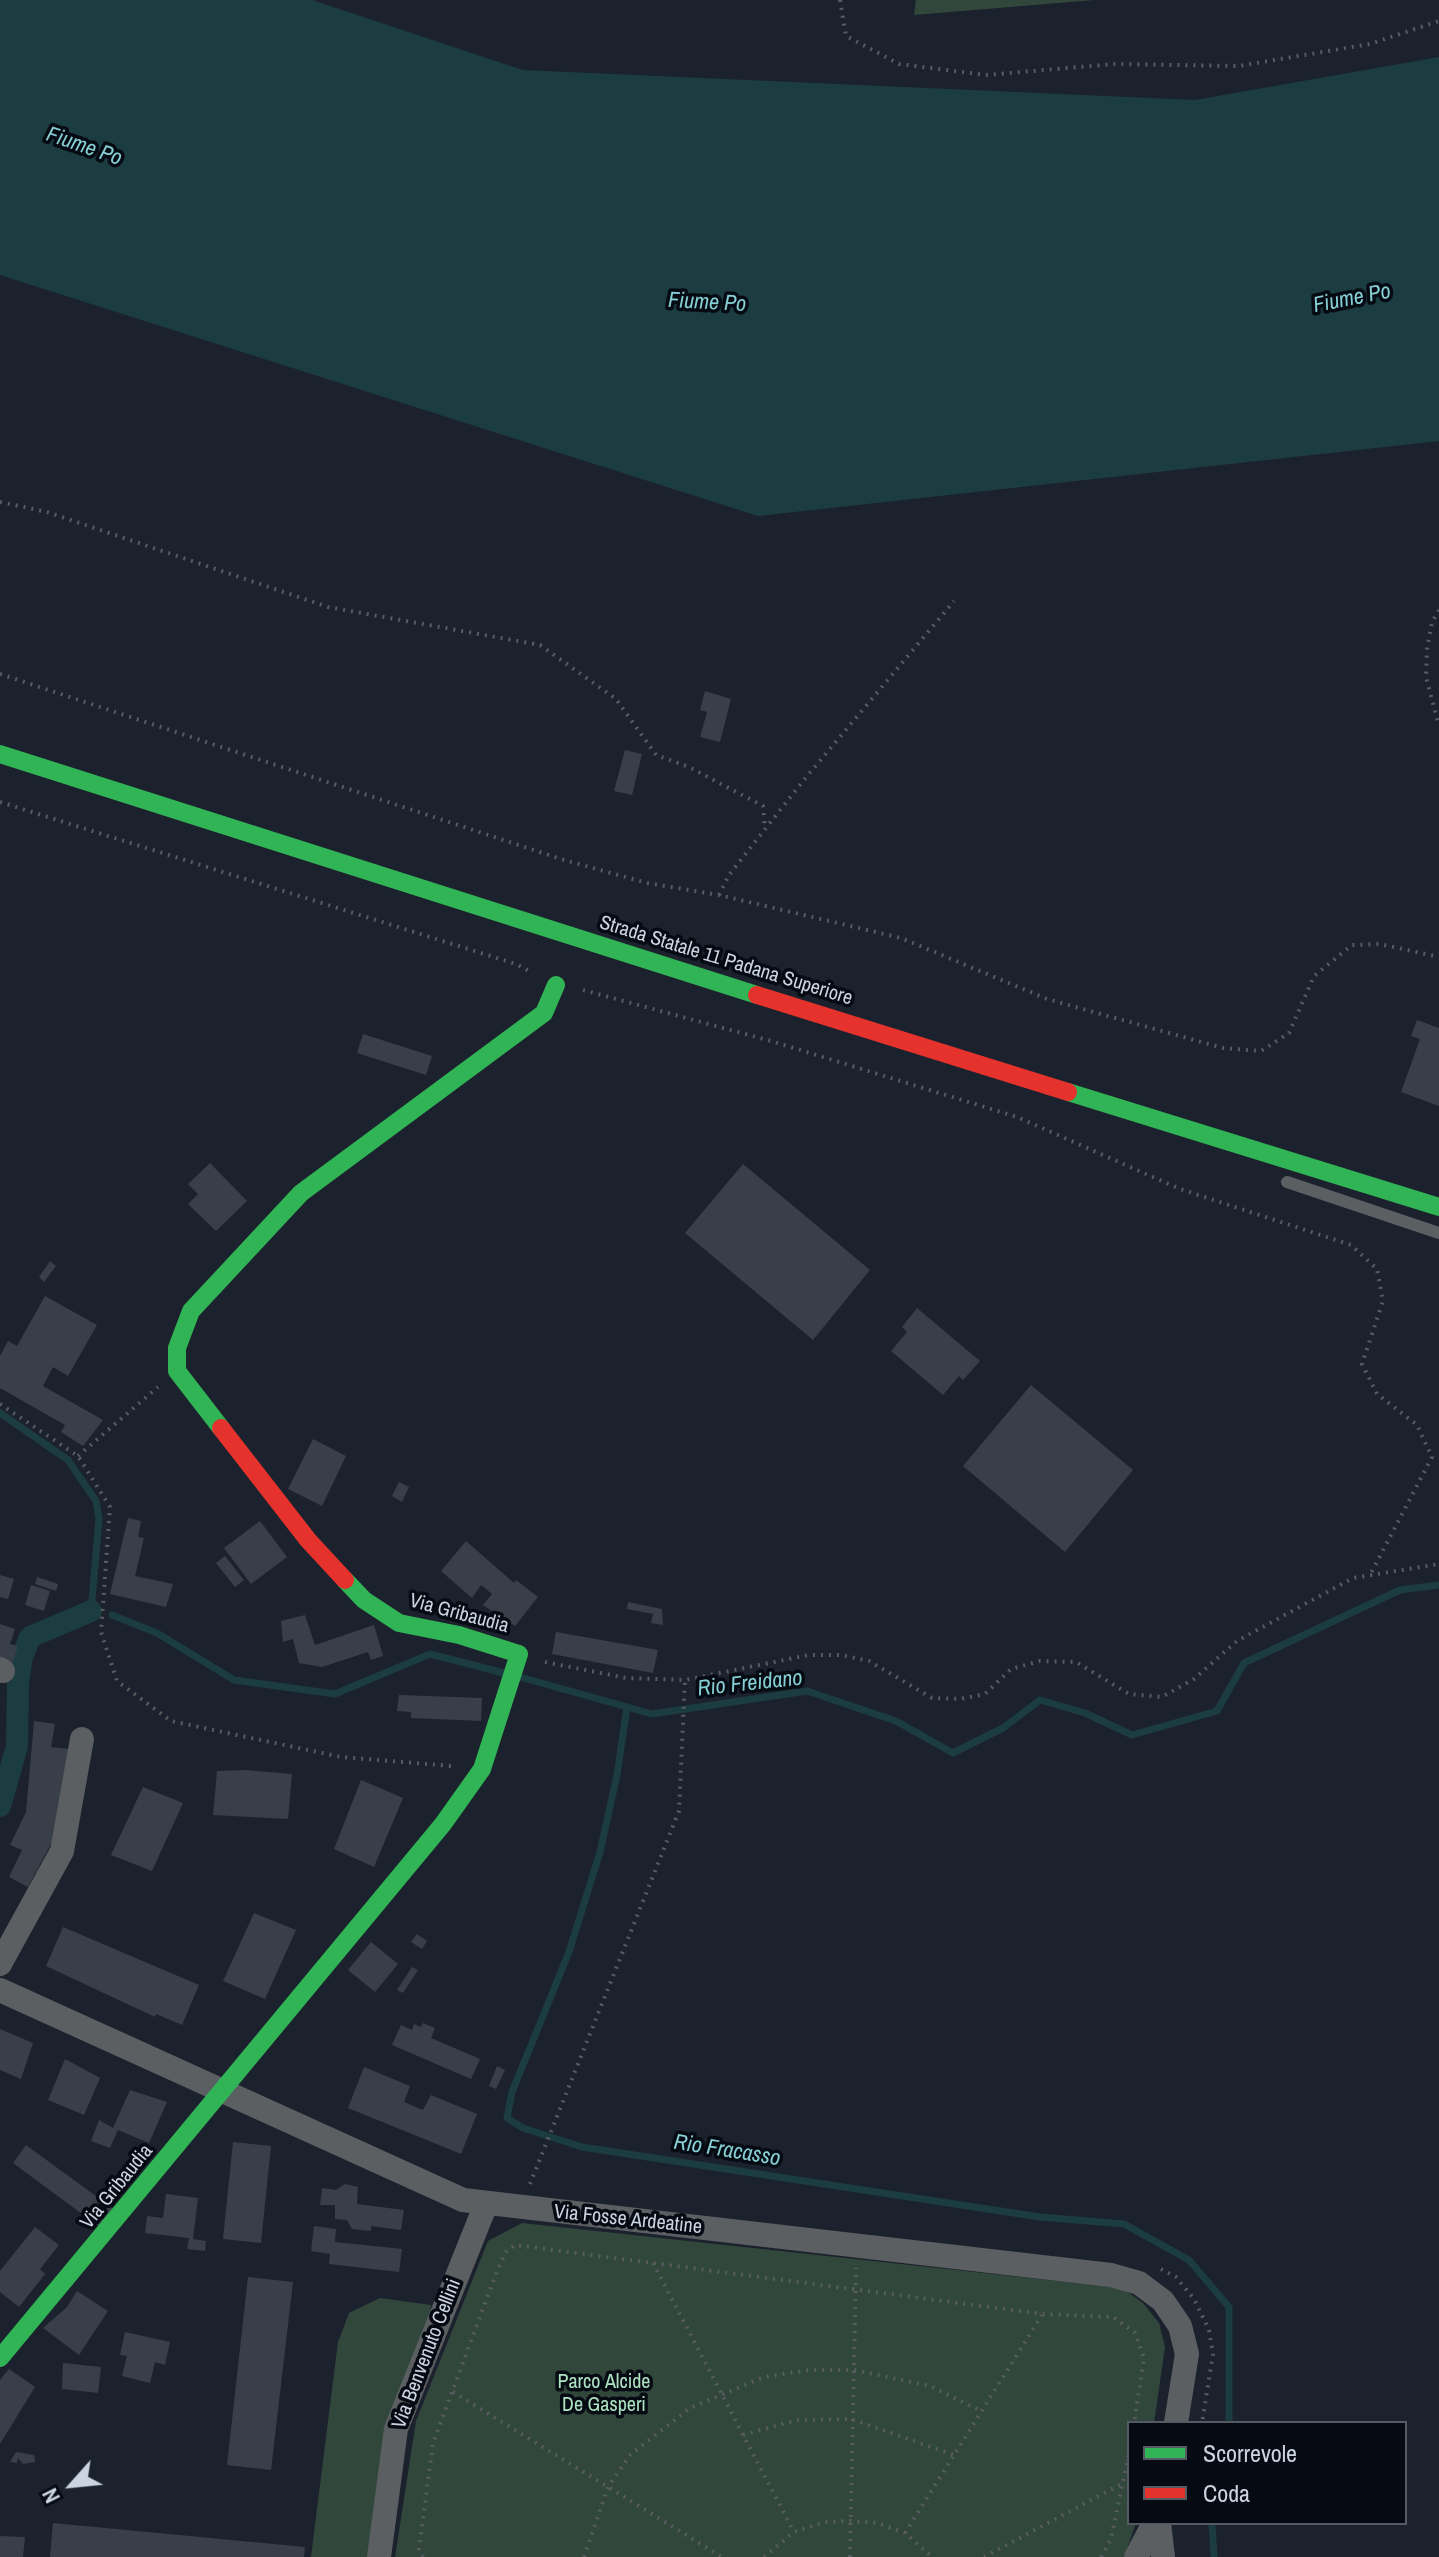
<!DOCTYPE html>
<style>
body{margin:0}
#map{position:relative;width:1439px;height:2557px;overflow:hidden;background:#1c222d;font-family:"Archivo Narrow",sans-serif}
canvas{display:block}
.legend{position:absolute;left:1127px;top:2421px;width:280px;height:104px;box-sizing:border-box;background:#060b13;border:2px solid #555b65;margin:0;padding:10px 14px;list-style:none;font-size:24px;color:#ccd4e1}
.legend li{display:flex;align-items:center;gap:16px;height:40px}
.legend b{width:40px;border:2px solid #555b65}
.north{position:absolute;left:32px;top:2445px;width:80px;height:80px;-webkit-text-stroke:6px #060b13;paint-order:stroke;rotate:243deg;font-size:22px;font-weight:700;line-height:32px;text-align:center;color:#ccd4e1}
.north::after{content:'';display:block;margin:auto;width:28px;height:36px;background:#ccd4e1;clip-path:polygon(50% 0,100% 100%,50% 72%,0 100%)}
</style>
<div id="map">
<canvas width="1439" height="2557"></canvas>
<ul class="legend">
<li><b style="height:10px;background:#30b455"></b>Scorrevole</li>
<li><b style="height:10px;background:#e5322d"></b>Coda</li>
</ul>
<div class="north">N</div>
</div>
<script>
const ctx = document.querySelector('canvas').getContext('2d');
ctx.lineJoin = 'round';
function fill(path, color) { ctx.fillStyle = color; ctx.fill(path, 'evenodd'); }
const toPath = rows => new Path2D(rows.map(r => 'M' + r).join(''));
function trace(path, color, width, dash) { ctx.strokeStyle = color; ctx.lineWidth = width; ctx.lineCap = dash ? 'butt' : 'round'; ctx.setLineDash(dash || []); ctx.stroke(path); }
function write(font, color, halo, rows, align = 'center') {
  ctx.font = font + ' "Archivo Narrow",sans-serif'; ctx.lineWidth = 7; ctx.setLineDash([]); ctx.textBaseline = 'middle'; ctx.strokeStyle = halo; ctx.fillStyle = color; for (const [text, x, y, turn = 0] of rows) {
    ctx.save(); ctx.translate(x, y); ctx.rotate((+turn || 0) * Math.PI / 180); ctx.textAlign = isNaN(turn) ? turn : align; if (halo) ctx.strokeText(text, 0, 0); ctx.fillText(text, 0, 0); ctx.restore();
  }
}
fill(toPath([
 [916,0,1094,0,914,15],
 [522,2223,1122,2288,1143,2303,1159,2323,1165,2347,1154,2423,1129,2423,1129,2523,1136,2523,1124,2557,395,2557,416,2421,488,2241],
 [380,2298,431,2305,429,2326,369,2557,311,2557,338,2342,349,2313]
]), '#32473c');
fill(toPath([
 [0,0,312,0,523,70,1195,100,1439,57,1439,441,758,516,0,275]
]), '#1b3d41');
trace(toPath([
 [0,1413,68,1460,96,1501,99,1519,91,1611],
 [112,1615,157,1633,234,1680,335,1694,430,1654,504,1673],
 [520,1677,652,1714,807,1691,896,1721,953,1753,1003,1728,1040,1700,1085,1713,1132,1735,1217,1711,1244,1663,1400,1590,1439,1585],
 [627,1707,617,1775,600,1852,569,1952,512,2092,507,2118,523,2128,582,2147,1040,2217,1124,2224,1189,2260,1229,2307,1229,2423],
 [1212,2523,1214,2557]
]), '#1b3d41', 7);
trace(toPath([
 [0,1806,17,1746,18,1683,22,1657,30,1637,91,1611]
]), '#1b3d41', 22);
fill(toPath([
 [705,691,731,699,720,742,700,737,707,712,700,710],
 [625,750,642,754,632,795,614,791],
 [1417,1020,1439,1028,1439,1106,1401,1092,1420,1039,1411,1036],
 [363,1034,432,1056,426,1075,357,1053],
 [210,1163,247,1201,216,1231,188,1204,198,1194,188,1184],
 [743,1164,870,1270,813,1340,685,1233],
 [50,1261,56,1266,44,1282,39,1277],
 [45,1296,97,1325,68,1376,53,1367,43,1386,103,1420,83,1446,61,1432,65,1425,0,1388,0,1356,8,1341,17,1346],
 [917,1308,980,1361,963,1380,959,1376,943,1395,891,1351,907,1332,902,1327],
 [1031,1385,1133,1470,1065,1552,963,1466],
 [313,1439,346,1456,322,1506,288,1489],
 [399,1482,409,1487,402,1502,392,1496],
 [128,1518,141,1521,138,1537,144,1538,135,1576,173,1584,166,1607,110,1594],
 [260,1521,287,1557,251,1584,224,1548],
 [466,1541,514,1583,516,1580,538,1597,515,1626,483,1605,492,1594,481,1585,472,1598,441,1571],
 [225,1556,244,1580,235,1587,216,1563],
 [0,1575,14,1579,8,1599,0,1597],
 [37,1577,58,1584,56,1591,35,1584],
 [31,1585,50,1591,44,1611,25,1605],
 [628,1602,662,1609,663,1625,651,1623,653,1614,627,1609],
 [305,1615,315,1645,374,1625,383,1656,371,1660,368,1652,322,1667,299,1663,293,1639,283,1642,281,1621],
 [0,1624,15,1629,10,1644,18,1646,11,1667,0,1663],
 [556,1632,658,1650,653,1673,552,1654],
 [399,1695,482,1698,481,1721,411,1718,411,1712,397,1711],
 [34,1721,55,1724,51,1747,70,1749,54,1838,28,1887,9,1877,22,1850,10,1845,26,1812],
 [244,1770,292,1774,288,1819,213,1815,217,1771],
 [361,1780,403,1798,374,1867,334,1849],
 [143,1787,183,1803,152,1871,111,1855],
 [254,1913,296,1930,265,1999,223,1981],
 [63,1927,199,1985,182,2025,156,2014,155,2017,46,1966],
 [417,1934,427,1941,422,1949,411,1942],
 [371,1942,398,1964,375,1992,348,1970],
 [412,1967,418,1970,403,1993,397,1990],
 [423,2023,435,2028,431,2038,480,2059,471,2079,392,2045,401,2025,412,2030,414,2024,421,2027],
 [0,2029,33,2043,21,2079,0,2070],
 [65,2059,100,2078,84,2115,48,2100],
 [497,2066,505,2070,496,2089,489,2086],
 [364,2067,410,2086,404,2102,423,2110,431,2095,477,2114,461,2154,348,2108],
 [130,2090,167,2102,149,2143,118,2130,110,2148,91,2141,99,2120,113,2128],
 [233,2142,271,2146,261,2243,223,2239],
 [26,2145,115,2210,101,2228,13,2163],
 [345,2184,358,2187,357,2204,404,2210,401,2230,371,2226,371,2231,352,2229,347,2220,335,2219,335,2205,320,2205,322,2188,336,2190],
 [166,2194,198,2198,193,2239,206,2241,205,2251,187,2249,189,2238,145,2233,147,2216,163,2218],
 [314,2226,336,2229,335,2242,402,2249,399,2272,329,2264,330,2254,311,2251],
 [35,2227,59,2245,40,2269,45,2274,19,2307,0,2292,0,2271],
 [248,2277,293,2282,271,2470,227,2465],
 [77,2291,108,2311,79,2355,43,2328,67,2307],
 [125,2332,170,2342,165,2365,155,2362,150,2383,122,2376,127,2356,120,2355],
 [63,2363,101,2367,98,2393,62,2389],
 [9,2369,35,2387,0,2444,0,2380],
 [16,2452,34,2455,35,2462,23,2464,18,2458,17,2463,10,2462],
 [53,2523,305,2547,304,2557,50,2557],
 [0,2536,25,2537,23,2557,0,2557]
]), '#393f48');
trace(toPath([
 [840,0,846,36,899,64,986,75,1115,64,1239,66,1370,44,1439,21],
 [0,502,47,512,328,607,540,645,616,699,656,755,689,767,763,806,765,829],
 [1439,610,1432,622,1427,649,1426,677,1439,726],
 [0,674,564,860,647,883,719,895,901,938,1047,999,1223,1048,1261,1051,1289,1033,1314,976,1352,945,1380,944,1439,957],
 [0,802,516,964,533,973],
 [719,895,729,875,803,781,954,601],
 [583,990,771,1041,1017,1117,1180,1189,1351,1245,1377,1269,1383,1301,1362,1364,1377,1394,1417,1425,1432,1457,1370,1575],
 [0,1404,78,1456,110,1507,101,1632,117,1681,171,1721,341,1757,452,1766],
 [78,1456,158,1387],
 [545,1662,626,1678,685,1680,809,1655,841,1655,869,1661,932,1698,960,1699,985,1694,1011,1669,1040,1661,1076,1662,1129,1694,1162,1697,1194,1679,1237,1641,1353,1578,1439,1564],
 [530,2184,679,1811,685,1680],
 [653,2263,794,2532],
 [1161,2269,1176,2277,1194,2299,1209,2330,1213,2354,1202,2423],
 [453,2392,722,2557],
 [743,2435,797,2420,851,2419,954,2455],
 [905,2533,1042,2315],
 [423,2557,419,2550,433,2443,497,2271,506,2252,515,2245,1043,2314,1113,2317,1135,2333,1144,2358,1134,2423],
 [584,2557,608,2487,630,2455,690,2408,764,2377,809,2370,854,2370,930,2386,981,2411],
 [764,2557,794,2532,825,2522,851,2521,877,2523,905,2533,932,2557],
 [850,2557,856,2268],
 [984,2557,1125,2482],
 [1101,2557,1111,2539,1129,2453]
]), '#585c60', 4, [2, 6]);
trace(toPath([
 [1287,1182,1439,1233]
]), '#5b5f62', 12);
trace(toPath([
 [0,1669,3,1671],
 [0,1964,62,1851,82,1739],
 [0,1990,463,2200,1111,2275,1139,2283,1163,2301,1180,2326,1187,2354,1176,2423],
 [1159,2523,1163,2557],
 [379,2557,396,2429,486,2204],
 [1136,2557,1154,2523]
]), '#5b5f62', 24);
trace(toPath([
 [0,754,757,995],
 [1068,1092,1439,1207],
 [221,1428,177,1371,177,1348,191,1311,301,1193,544,1013,556,985],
 [0,2358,443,1824,482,1769,519,1654,459,1635,399,1623,364,1600,345,1580]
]), '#30b455', 18);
trace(toPath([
 [757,995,1068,1092],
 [221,1428,308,1540,345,1580]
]), '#e5322d', 18);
write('20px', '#ccd4e1', '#060b13', [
 ["Strada Statale 11 Padana Superiore",726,961,17],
 ["Via Gribaudia",459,1614,15],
 ["Via Gribaudia",117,2187,-51],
 ["Via Fosse Ardeatine",628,2220,6],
 ["Via Benvenuto Cellini",427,2354,-69]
]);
write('20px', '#ade3c1', '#060b13', [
 ["Parco Alcide",604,2383],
 ["De Gasperi",604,2406]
]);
write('italic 22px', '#86cfd4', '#060b13', [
 ["Fiume Po",84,147,19],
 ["Fiume Po",1352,299,-11],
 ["Fiume Po",707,303,3],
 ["Rio Freidano",750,1684,-6],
 ["Rio Fracasso",727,2151,9]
]);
</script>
